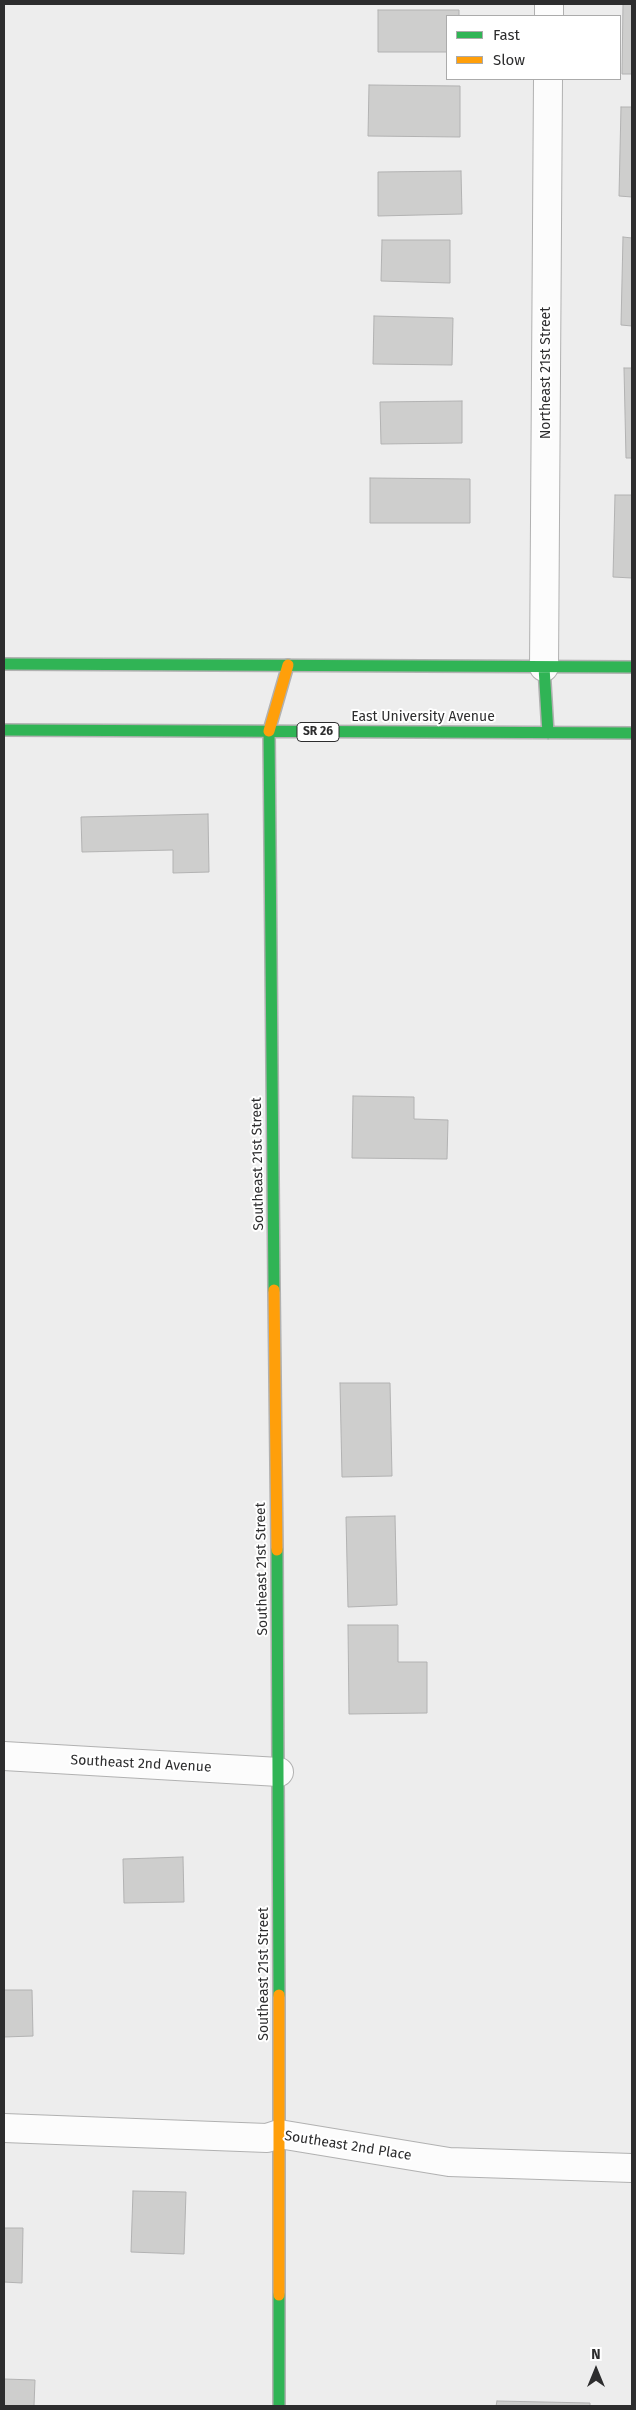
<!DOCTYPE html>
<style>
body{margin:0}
#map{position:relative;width:636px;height:2410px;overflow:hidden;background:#ededed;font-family:"Fira Sans",sans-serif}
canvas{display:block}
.frame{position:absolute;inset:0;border:5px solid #2d2d2e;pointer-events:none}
.legend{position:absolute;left:446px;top:15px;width:175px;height:65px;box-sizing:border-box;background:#fff;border:1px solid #ababab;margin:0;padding:6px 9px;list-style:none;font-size:15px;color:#2d2d2e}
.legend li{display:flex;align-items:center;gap:10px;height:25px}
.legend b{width:25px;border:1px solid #ababab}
.north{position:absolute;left:571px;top:2345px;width:50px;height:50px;-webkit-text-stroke:4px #fff;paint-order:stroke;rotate:0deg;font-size:14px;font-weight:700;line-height:20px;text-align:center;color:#2d2d2e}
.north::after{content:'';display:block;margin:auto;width:18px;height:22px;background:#2d2d2e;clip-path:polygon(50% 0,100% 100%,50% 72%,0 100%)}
</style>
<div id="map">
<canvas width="636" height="2410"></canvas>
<div class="frame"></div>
<ul class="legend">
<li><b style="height:6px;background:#30b455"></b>Fast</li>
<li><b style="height:6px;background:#ff9f0a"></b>Slow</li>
</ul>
<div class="north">N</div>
</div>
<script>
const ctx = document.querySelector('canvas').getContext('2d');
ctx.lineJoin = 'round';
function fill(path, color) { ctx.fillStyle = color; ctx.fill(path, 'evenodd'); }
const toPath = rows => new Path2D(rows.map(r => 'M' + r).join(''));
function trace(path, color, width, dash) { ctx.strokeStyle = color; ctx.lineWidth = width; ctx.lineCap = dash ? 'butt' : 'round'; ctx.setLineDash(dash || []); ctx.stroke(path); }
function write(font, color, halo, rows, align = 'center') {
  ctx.font = font + ' "Fira Sans",sans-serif'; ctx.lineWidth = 4; ctx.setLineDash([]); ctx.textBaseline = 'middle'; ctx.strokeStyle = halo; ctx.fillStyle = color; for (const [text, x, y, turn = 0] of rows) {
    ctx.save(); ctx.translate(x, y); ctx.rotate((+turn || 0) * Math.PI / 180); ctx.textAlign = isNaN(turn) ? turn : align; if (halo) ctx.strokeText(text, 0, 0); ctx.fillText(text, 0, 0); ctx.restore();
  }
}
const building = toPath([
 [623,4,632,4,632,74,622,74,623,4],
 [378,10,459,10,459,16,447,16,447,52,378,52,378,10],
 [369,85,460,86,460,137,368,136,369,85],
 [621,107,632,107,632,197,619,196,621,107],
 [461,171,462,214,378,216,378,172,461,171],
 [623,237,632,238,632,326,621,325,623,237],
 [382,240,450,240,450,283,381,281,382,240],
 [374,316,453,318,452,365,373,364,374,316],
 [624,368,632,368,632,458,626,458,624,368],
 [462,401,462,443,381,444,380,402,462,401],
 [370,478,470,479,470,523,370,523,370,478],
 [615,495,632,495,632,578,613,577,615,495],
 [208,814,209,872,173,873,173,850,82,852,81,817,208,814],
 [353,1096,414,1097,414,1119,448,1120,447,1159,352,1158,353,1096],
 [340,1383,390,1383,392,1476,342,1477,340,1383],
 [395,1516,397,1605,348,1607,346,1517,395,1516],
 [348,1625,398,1625,398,1662,427,1662,427,1713,349,1714,348,1625],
 [183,1857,184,1902,124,1903,123,1859,183,1857],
 [4,1990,32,1990,33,2036,4,2037,4,1990],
 [133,2191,186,2192,184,2254,131,2252,133,2191],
 [4,2228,23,2228,22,2283,4,2282,4,2228],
 [4,2379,35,2380,34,2406,4,2406,4,2379],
 [497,2401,590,2403,590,2406,496,2406,497,2401]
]);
fill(building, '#cececd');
trace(building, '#b2b2b2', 1);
const street = toPath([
 [549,16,549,4],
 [544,667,548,79],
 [4,1756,279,1772],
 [4,2128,267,2138,279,2134,449,2162,632,2168]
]);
const fast = toPath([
 [4,664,632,667],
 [544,667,548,733],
 [4,730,632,733],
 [269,731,274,1290],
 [277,1550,279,1995],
 [279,2295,279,2406]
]);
const slow = toPath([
 [269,731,288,665],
 [274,1290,277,1550],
 [279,1995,279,2295]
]);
trace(street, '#b1b1b1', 30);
trace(fast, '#b1b1b1', 14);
trace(slow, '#b1b1b1', 14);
trace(street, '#fcfcfc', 28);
trace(fast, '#30b455', 11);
trace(slow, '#ff9f0a', 11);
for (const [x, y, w] of [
 [318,732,42]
]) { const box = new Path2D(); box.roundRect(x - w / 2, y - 9.5, w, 19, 4); ctx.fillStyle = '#fff'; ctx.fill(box); trace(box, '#2d2d2e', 1); }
write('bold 12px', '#2d2d2e', null, [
 ["SR 26",318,732]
]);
write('14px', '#2d2d2e', '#fff', [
 ["Northeast 21st Street",546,373,-90],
 ["East University Avenue",423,717],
 ["Southeast 21st Street",258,1164,-91],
 ["Southeast 21st Street",262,1569,-91],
 ["Southeast 2nd Avenue",141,1764,3],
 ["Southeast 21st Street",264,1974,-90],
 ["Southeast 2nd Place",348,2146,9]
]);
</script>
